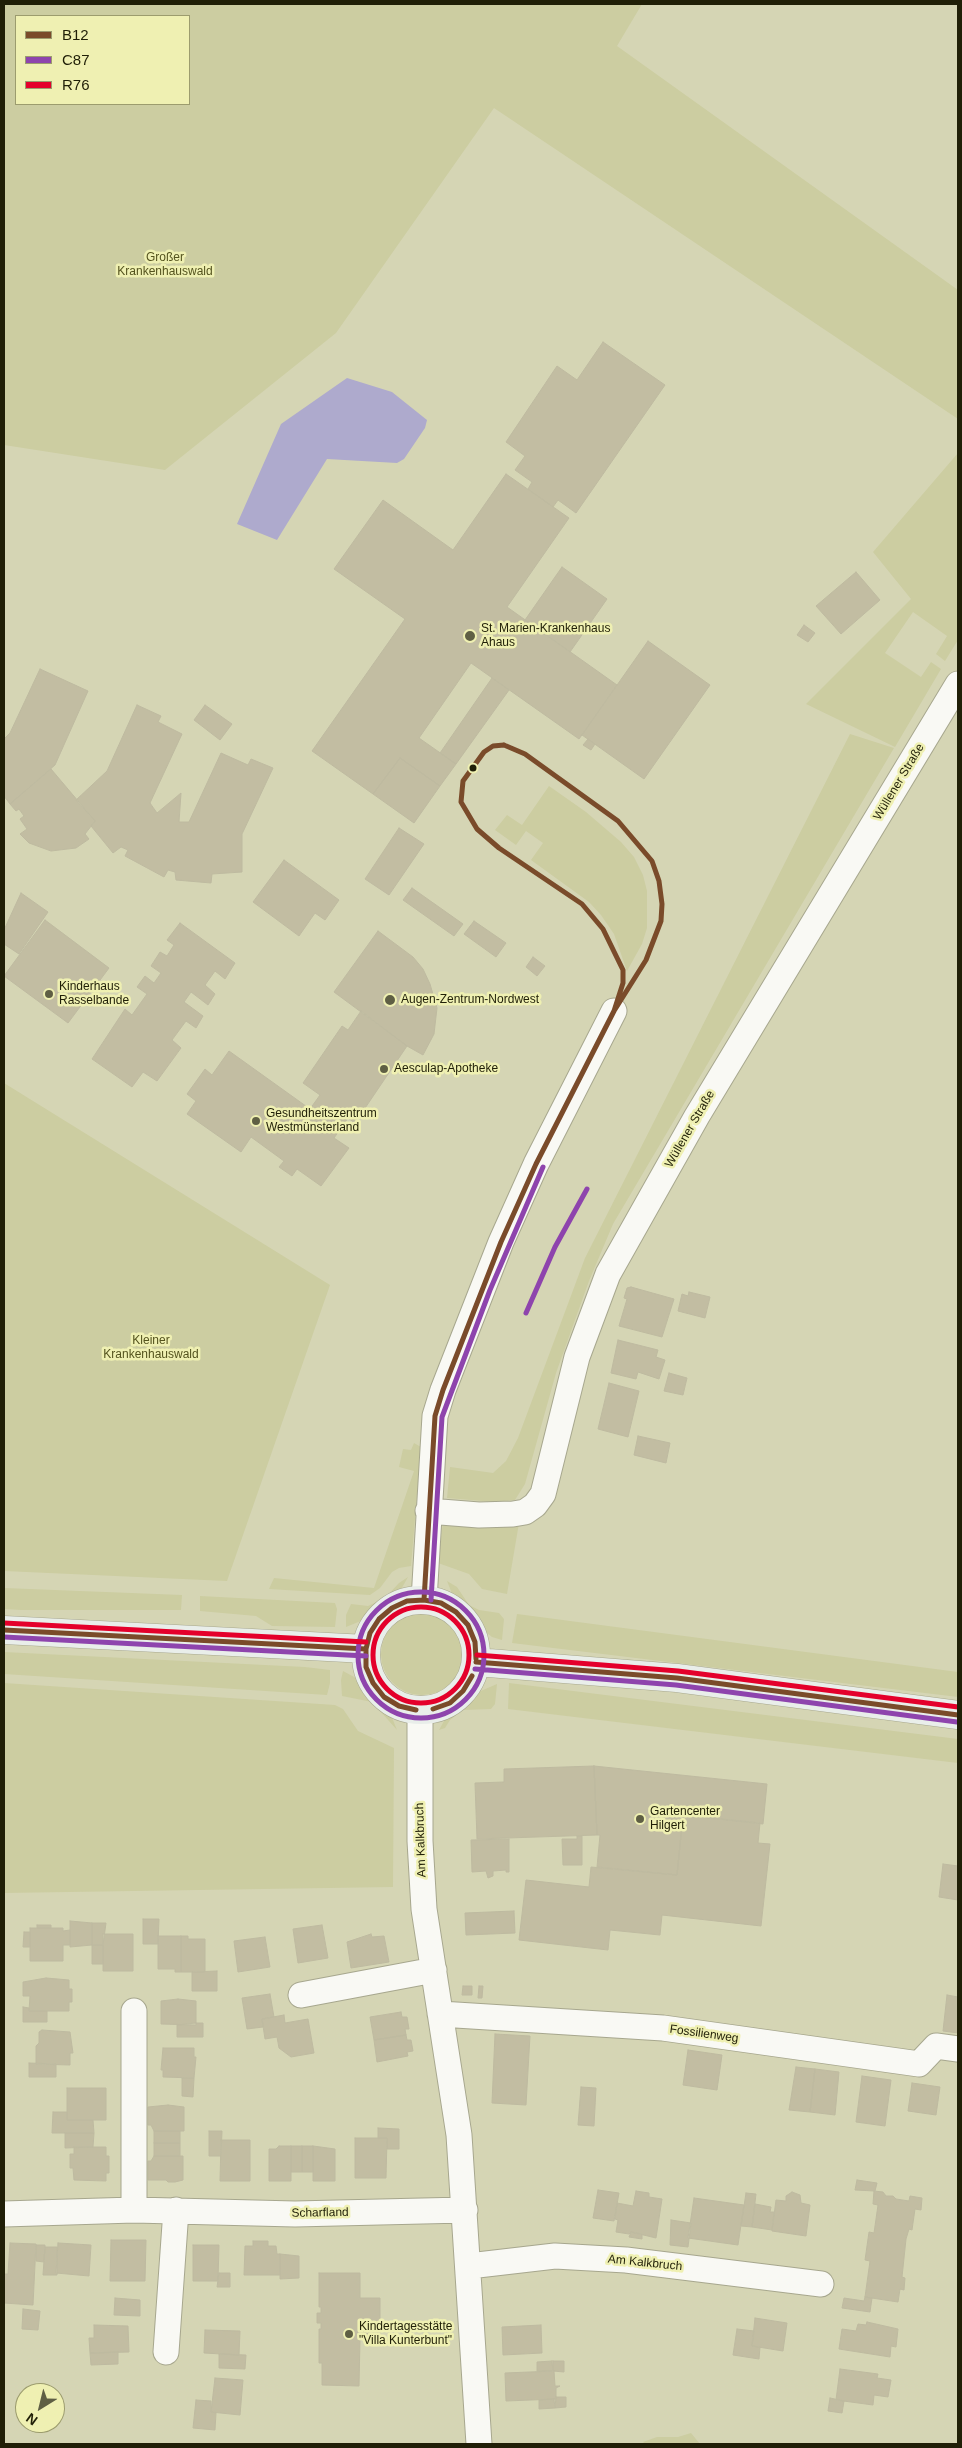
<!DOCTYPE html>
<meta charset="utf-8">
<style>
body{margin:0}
#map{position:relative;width:962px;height:2448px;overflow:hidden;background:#d5d5b4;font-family:Arial,sans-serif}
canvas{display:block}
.frame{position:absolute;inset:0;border:5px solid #201f07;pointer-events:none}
.legend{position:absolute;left:15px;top:15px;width:175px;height:90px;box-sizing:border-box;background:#eff0b2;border:1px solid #9c9c6e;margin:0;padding:6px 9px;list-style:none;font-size:15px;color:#201f07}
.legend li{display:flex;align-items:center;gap:10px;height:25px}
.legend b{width:25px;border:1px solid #9c9c6e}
.north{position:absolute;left:15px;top:2383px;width:50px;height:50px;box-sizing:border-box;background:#eff0b2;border:1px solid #9c9c6e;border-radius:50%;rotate:216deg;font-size:14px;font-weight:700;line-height:20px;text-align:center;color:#201f07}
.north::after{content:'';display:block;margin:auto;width:18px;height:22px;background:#5f5f44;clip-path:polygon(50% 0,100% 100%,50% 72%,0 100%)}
</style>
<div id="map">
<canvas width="962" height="2448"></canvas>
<div class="frame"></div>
<ul class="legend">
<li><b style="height:6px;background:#7a4b2a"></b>B12</li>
<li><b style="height:6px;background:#8e44ad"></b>C87</li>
<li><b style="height:6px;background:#e4002b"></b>R76</li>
</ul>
<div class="north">N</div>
</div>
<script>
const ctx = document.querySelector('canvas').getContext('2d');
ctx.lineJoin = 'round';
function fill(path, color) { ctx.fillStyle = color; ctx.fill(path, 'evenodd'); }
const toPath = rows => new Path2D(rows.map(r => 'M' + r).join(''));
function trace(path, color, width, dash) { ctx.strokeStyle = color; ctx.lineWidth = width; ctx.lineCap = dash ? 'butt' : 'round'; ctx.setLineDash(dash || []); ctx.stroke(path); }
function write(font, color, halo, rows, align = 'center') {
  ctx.font = font + ' Arial,sans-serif'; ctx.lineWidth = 5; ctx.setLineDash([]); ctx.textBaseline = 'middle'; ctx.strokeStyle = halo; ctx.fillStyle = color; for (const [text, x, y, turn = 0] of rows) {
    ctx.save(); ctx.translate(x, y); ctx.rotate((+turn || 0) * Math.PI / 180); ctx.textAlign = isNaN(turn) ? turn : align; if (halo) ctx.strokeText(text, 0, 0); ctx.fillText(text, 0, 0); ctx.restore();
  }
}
fill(toPath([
 [4,4,642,4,617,46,958,290,958,419,494,108,336,333,165,470,4,445],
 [16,16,189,16,189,104,16,104],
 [958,453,958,640,945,661,936,654,947,636,913,612,885,653,921,677,931,662,941,669,895,747,806,704,911,599,873,552],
 [850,734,894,748,613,1224,589,1281,556,1373,525,1484,515,1500,495,1502,447,1498,450,1467,493,1473,506,1461,518,1438,585,1258],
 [549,786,586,812,621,842,634,857,643,875,647,891,647,928,642,944,627,971,614,934,601,915,589,902,531,860,543,843,526,831,516,845,495,830,507,815,522,825],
 [4,1083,330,1285,227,1581,4,1571],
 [414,1443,421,1447,411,1566,399,1568,392,1572,380,1588,370,1595,269,1589,274,1578,374,1588,414,1471,399,1467,403,1449,411,1450],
 [443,1522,519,1523,507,1594,482,1589,469,1574,438,1563],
 [408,1577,399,1593,368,1618,346,1627,346,1615,351,1604,368,1606,385,1598,399,1583],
 [447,1581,457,1587,469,1605,479,1610,499,1613,504,1619,502,1640,492,1637,481,1628,453,1596],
 [4,1588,182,1595,181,1610,21,1610,4,1609],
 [200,1596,335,1603,337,1609,335,1627,272,1626,256,1616,200,1611],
 '381 1654a41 41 0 1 1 82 0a41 41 0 1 1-82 0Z',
 [517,1614,958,1672,958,1697,512,1643],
 [4,1652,305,1667,330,1670,330,1683,327,1695,4,1674],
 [343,1671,356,1678,383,1706,393,1720,397,1730,372,1702,342,1696,341,1680],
 [4,1683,335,1705,343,1709,358,1731,394,1748,393,1887,4,1893],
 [509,1683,958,1739,958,1763,508,1709],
 [497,1684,495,1704,491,1709,463,1710,450,1720,445,1728,439,1730,444,1721,457,1705,476,1693],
 [691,2433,700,2444,645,2444,643,2442,657,2437,678,2437]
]), '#cccda1');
fill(toPath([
 [347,378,392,392,427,420,425,428,404,459,397,463,327,459,277,540,237,524,281,424]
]), '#aeaacd');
const building = toPath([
 [603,342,665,385,576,513,558,500,553,507,528,489,532,482,515,470,525,456,506,442,557,366,577,380,603,342],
 [506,474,569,518,507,607,617,685,579,739,471,663,419,738,456,764,440,786,400,758,373,794,312,751,405,619,334,569,383,500,453,550,506,474],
 [562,567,607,599,570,652,525,620,562,567],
 [856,572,880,600,841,634,816,606,856,572],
 [804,625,815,633,808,642,797,635,804,625],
 [648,641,710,685,644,779,582,735,648,641],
 [40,669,88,691,55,765,10,804,4,796,4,739,10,733,40,669],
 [492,678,509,690,456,764,440,753,492,678],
 [137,705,161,716,158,722,182,734,150,803,157,813,181,793,179,822,189,822,221,753,248,765,251,759,273,768,242,834,242,872,212,874,211,883,176,880,175,872,168,870,164,877,125,856,128,850,121,847,113,853,91,826,95,821,76,800,107,771,137,705],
 [205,705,232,724,220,740,194,720,205,705],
 [588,739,595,744,591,750,583,745,588,739],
 [400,758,440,786,414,823,373,794,400,758],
 [51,769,95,821,85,834,89,839,76,848,51,851,29,843,20,834,27,829,20,819,24,816,19,809,16,811,10,804,51,769],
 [399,828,424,844,389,895,365,879,399,828],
 [284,860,339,900,325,920,315,913,299,936,253,902,284,860],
 [412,888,463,924,454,936,403,900,412,888],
 [21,893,48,912,19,954,4,944,4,930,21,893],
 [45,920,109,968,68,1023,4,976,45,920],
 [474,921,506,943,496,957,464,934,474,921],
 [180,923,235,963,225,979,215,971,205,985,215,994,208,1005,191,992,184,1002,203,1016,196,1028,186,1021,172,1040,181,1048,157,1081,143,1072,132,1087,92,1059,125,1009,132,1015,147,994,137,987,145,976,154,983,161,973,151,966,160,952,167,956,174,945,167,940,180,923],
 [378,931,413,957,423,969,430,984,437,1008,434,1034,423,1055,407,1046,334,992,378,931],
 [533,957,545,966,537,976,526,967,533,957],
 [361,1011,407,1046,355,1123,348,1118,334,1138,349,1148,321,1186,297,1169,292,1176,279,1167,284,1161,251,1137,241,1152,187,1114,196,1101,187,1094,205,1069,212,1075,229,1051,310,1109,320,1095,303,1083,342,1026,348,1030,361,1011],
 [631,1287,674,1299,662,1337,619,1326,627,1299,624,1298,627,1288,631,1287],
 [689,1292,710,1297,705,1318,678,1311,682,1294,688,1296,689,1292],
 [618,1340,658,1350,656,1357,665,1360,659,1379,638,1372,636,1379,611,1373,618,1340],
 [669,1373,687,1378,683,1395,664,1391,669,1373],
 [609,1383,639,1391,628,1437,598,1429,609,1383],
 [638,1436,670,1443,666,1463,634,1455,638,1436],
 [594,1766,597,1835,477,1839,475,1783,504,1782,504,1769,594,1766],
 [594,1766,767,1784,763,1824,683,1815,677,1875,597,1867,600,1835,597,1835,594,1766],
 [683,1815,760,1823,758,1843,770,1844,761,1926,662,1915,660,1935,610,1930,608,1950,519,1940,526,1880,589,1887,591,1867,677,1875,683,1815],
 [577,1836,582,1836,582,1865,563,1865,562,1839,577,1839,577,1836],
 [509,1839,509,1872,506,1872,506,1870,493,1871,493,1876,488,1878,486,1871,472,1872,471,1840,509,1839],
 [943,1864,958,1866,958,1900,939,1897,943,1864],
 [514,1911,515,1933,466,1935,465,1913,514,1911],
 [143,1919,159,1919,158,1944,143,1944,143,1919],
 [70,1921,92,1923,92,1945,70,1947,70,1921],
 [92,1923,106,1923,103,1945,92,1945,92,1923],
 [37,1925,51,1925,51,1928,37,1928,37,1925],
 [322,1925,328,1958,298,1963,293,1929,322,1925],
 [30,1928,63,1928,63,1931,70,1930,70,1945,63,1945,63,1961,30,1961,30,1928],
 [24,1932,30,1932,30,1947,23,1947,24,1932],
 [103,1934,133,1934,133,1971,103,1971,103,1934],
 [371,1934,372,1937,384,1936,389,1962,351,1968,347,1942,371,1934],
 [158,1936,181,1936,181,1972,175,1972,175,1969,158,1969,158,1936],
 [181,1936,188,1936,188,1939,205,1939,205,1972,181,1972,181,1936],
 [265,1937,270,1967,238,1972,234,1941,265,1937],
 [92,1945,103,1945,103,1964,92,1964,92,1945],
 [217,1971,217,1991,192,1991,192,1972,217,1971],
 [46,1978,69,1980,69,1989,72,1989,72,2002,69,2002,69,2011,29,2011,30,1996,23,1996,23,1982,46,1978],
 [463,1986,472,1986,472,1995,462,1995,463,1986],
 [479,1986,483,1986,482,1998,478,1998,479,1986],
 [270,1994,274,2017,262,2019,263,2027,247,2029,242,1998,270,1994],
 [947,1995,958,1997,958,2033,943,2031,947,1995],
 [178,1999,196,2001,196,2025,161,2024,161,2001,178,1999],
 [23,2007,29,2008,29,2011,47,2011,47,2022,23,2022,23,2007],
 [401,2012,402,2017,407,2017,409,2029,405,2029,406,2035,374,2040,370,2017,401,2012],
 [284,2015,285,2023,308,2019,314,2053,291,2057,279,2048,277,2037,265,2039,262,2019,284,2015],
 [196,2023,203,2023,203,2037,177,2037,177,2025,196,2023],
 [42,2030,70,2032,73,2053,70,2053,70,2065,36,2064,36,2046,39,2043,39,2032,42,2030],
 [495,2034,530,2036,526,2105,492,2103,495,2034],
 [406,2035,407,2040,411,2040,413,2051,407,2052,408,2056,377,2062,374,2040,406,2035],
 [163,2048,194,2048,194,2057,196,2057,194,2078,163,2077,163,2070,161,2070,163,2048],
 [688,2050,722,2055,717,2090,683,2085,688,2050],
 [29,2063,56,2064,56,2077,29,2077,29,2063],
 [796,2067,815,2069,810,2112,789,2110,796,2067],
 [815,2069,839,2072,835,2115,810,2112,815,2069],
 [862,2076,891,2080,885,2126,856,2122,862,2076],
 [182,2078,194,2078,193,2097,182,2096,182,2078],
 [912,2083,940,2087,936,2115,908,2111,912,2083],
 [581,2087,596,2088,594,2126,578,2125,581,2087],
 [67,2088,106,2088,106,2120,67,2120,67,2088],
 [168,2105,184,2107,184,2131,154,2131,151,2125,148,2125,148,2107,168,2105],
 [53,2112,67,2112,67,2120,93,2120,94,2133,52,2133,53,2112],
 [378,2128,399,2129,399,2149,387,2149,387,2138,378,2138,378,2128],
 [154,2131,180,2131,180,2143,154,2143,154,2131],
 [209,2131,222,2131,221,2156,209,2156,209,2131],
 [65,2133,94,2133,93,2147,65,2148,65,2133],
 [355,2138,387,2138,386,2178,355,2178,355,2138],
 [221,2140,250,2140,250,2181,220,2181,221,2140],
 [154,2143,180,2143,180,2156,154,2156,154,2143],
 [279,2146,291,2146,291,2181,269,2181,269,2149,276,2149,279,2146],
 [291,2146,302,2146,302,2172,291,2172,291,2146],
 [302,2146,313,2146,313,2172,302,2172,302,2146],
 [313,2146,335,2149,335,2181,313,2181,313,2146],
 [74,2147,106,2147,106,2156,109,2156,109,2173,106,2173,106,2181,74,2180,73,2168,70,2168,70,2154,74,2154,74,2147],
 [154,2156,183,2156,183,2180,175,2182,168,2182,166,2180,148,2180,148,2161,151,2161,154,2156],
 [857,2180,877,2183,875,2191,855,2190,857,2180],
 [598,2190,619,2193,614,2221,593,2218,598,2190],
 [636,2191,649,2193,649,2197,662,2199,656,2238,631,2232,629,2234,616,2232,618,2220,615,2219,617,2203,633,2206,636,2191],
 [874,2191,883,2192,886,2196,893,2196,896,2199,909,2201,910,2196,922,2198,921,2210,915,2209,912,2230,909,2229,906,2239,902,2277,905,2278,904,2290,900,2289,898,2302,865,2297,870,2261,865,2260,869,2232,874,2233,878,2205,873,2204,874,2191],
 [792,2192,800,2195,801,2203,810,2205,806,2236,772,2231,776,2200,786,2201,786,2196,792,2192],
 [746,2193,756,2194,752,2227,741,2226,746,2193],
 [694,2198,744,2205,738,2245,688,2238,694,2198],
 [755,2204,771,2207,770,2212,774,2212,772,2230,752,2227,755,2204],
 [671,2220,691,2223,688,2247,670,2245,671,2220],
 [631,2232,642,2234,642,2239,629,2237,631,2232],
 [111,2240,146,2240,145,2281,110,2281,111,2240],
 [253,2241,268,2241,268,2246,276,2246,277,2254,280,2254,280,2275,244,2275,245,2246,253,2246,253,2241],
 [10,2243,36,2244,33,2305,4,2303,4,2274,8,2274,10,2243],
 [58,2243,91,2245,89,2276,56,2273,58,2243],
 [36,2245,45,2245,44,2262,36,2261,36,2245],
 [193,2245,219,2245,218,2281,193,2281,193,2245],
 [45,2247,57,2247,57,2275,43,2275,45,2247],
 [280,2254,299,2256,299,2278,280,2279,280,2254],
 [219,2273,230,2273,230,2287,217,2287,219,2273],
 [319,2273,360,2273,360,2298,380,2298,380,2339,360,2339,359,2386,322,2385,322,2363,319,2363,319,2329,321,2329,321,2323,317,2323,317,2313,321,2313,321,2307,319,2307,319,2273],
 [865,2297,872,2298,870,2312,842,2308,844,2298,864,2301,865,2297],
 [115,2298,140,2300,140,2316,114,2315,115,2298],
 [23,2309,40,2311,38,2330,22,2329,23,2309],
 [755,2318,787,2323,783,2351,752,2346,755,2318],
 [867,2322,898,2329,896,2347,891,2346,890,2357,839,2349,842,2329,856,2331,858,2324,866,2325,867,2322],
 [94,2325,128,2326,129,2352,90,2353,89,2338,94,2338,94,2325],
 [541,2325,542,2353,503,2355,502,2327,541,2325],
 [737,2329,754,2331,752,2346,760,2347,759,2359,733,2355,737,2329],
 [205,2330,240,2331,239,2355,204,2353,205,2330],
 [118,2352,118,2364,91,2365,90,2353,118,2352],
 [219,2354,246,2355,245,2369,219,2368,219,2354],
 [552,2361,553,2371,537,2371,537,2362,552,2361],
 [553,2361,564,2361,564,2372,553,2371,553,2361],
 [840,2369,878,2374,877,2378,891,2380,888,2397,874,2395,873,2405,836,2400,840,2369],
 [554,2371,555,2386,560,2386,556,2388,556,2399,506,2401,505,2373,554,2371],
 [215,2378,243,2380,240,2415,211,2412,215,2378],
 [556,2397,566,2397,566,2407,555,2408,556,2397],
 [830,2398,844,2401,842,2413,828,2411,830,2398],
 [554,2399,555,2408,539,2409,539,2400,554,2399],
 [196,2400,211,2401,211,2412,216,2413,215,2430,193,2428,196,2400]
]);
fill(building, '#c2bda2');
trace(building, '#bebaa0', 1);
const street = toPath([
 [428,1511,479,1515,513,1514,525,1512,535,1505,543,1494,577,1357,608,1274,697,1116,958,684],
 [424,1600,435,1416,443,1390,501,1242,536,1164,614,1011],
 [420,1710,420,1841,424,1909,459,2135,479,2444],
 [301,1995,434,1970],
 [440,2014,663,2028,919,2064,936,2046,958,2049],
 [134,2210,134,2011],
 [4,2214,134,2210,295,2214,465,2210],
 [469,2266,555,2256,626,2260,821,2284],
 [166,2352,176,2210]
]);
const secondary = toPath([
 '366 1655a55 55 0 1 1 110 0a55 55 0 1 1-110 0Z',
 [4,1630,366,1649],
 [476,1662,677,1678,958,1715]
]);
trace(street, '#a7a78e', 27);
trace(secondary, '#a7a78e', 29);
trace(street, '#f9f9f4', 25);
trace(secondary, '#e9eeea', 28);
trace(toPath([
 [504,745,525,754,618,821,652,861,659,881,662,904,661,921,646,960,614,1011,623,983,623,970,603,929,582,904,499,848,477,829,461,802,463,781,484,752,493,746,504,745],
 [424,1600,435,1416,443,1390,501,1242,536,1164,614,1011],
 [4,1630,366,1649],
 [476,1662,677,1678,958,1715],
 [433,1709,450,1703,463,1691,472,1676],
 [416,1710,399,1706,384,1697,373,1683,366,1667,366,1649,370,1633,379,1619,392,1608,407,1601,424,1600,441,1603,456,1612,468,1625,475,1642,476,1659]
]), '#7a4b2a', 5);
trace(toPath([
 [526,1313,555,1247,587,1189],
 '358 1655a63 63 0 1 1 126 0a63 63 0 1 1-126 0Z',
 [431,1600,442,1417,490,1290,543,1167],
 [4,1637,366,1656],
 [475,1669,676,1685,957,1722]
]), '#8e44ad', 5);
trace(toPath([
 '373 1655a48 48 0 1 1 96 0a48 48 0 1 1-96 0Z',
 [4,1623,366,1642],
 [477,1655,678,1671,958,1707]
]), '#e4002b', 5);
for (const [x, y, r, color] of [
 [470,636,6,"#5f5f44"],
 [473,768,4.5,"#201f07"],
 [49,994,5,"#5f5f44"],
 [390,1000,6,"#5f5f44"],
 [384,1069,5,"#5f5f44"],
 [256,1121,5,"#5f5f44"],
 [640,1819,5,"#5f5f44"],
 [349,2334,5,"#5f5f44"]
]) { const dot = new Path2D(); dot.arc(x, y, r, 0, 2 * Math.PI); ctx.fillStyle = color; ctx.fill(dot); trace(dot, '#eff0b2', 2); }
write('12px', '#54531e', '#eff0b2', [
 ["Großer",165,258],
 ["Krankenhauswald",165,272],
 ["Kleiner",151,1341],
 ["Krankenhauswald",151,1355]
]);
write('12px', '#201f07', '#eff0b2', [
 ["St. Marien-Krankenhaus",481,629],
 ["Ahaus",481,643],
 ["Kinderhaus",59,987],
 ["Rasselbande",59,1001],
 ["Augen-Zentrum-Nordwest",401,1000],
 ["Aesculap-Apotheke",394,1069],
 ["Gesundheitszentrum",266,1114],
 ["Westmünsterland",266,1128],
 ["Gartencenter",650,1812],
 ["Hilgert",650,1826],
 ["Kindertagesstätte",359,2327],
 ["\"Villa Kunterbunt\"",359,2341]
], 'left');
write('12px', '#201f07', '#eff0b2', [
 ["Wüllener Straße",899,782,-59],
 ["Wüllener Straße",690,1129,-60],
 ["Am Kalkbruch",421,1840,-92],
 ["Fossilienweg",704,2034,8],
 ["Scharfland",320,2213,-1],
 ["Am Kalkbruch",645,2263,6]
]);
</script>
